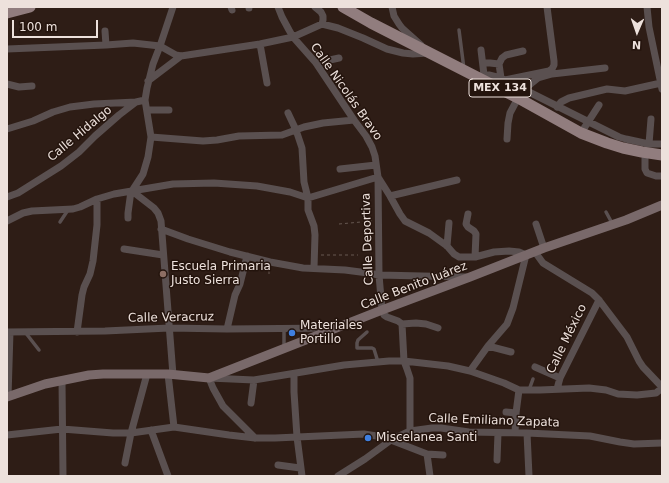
<!DOCTYPE html>
<meta charset="utf-8">
<style>
body{margin:0}
#map{position:relative;width:669px;height:483px;overflow:hidden;background:#2e1d16;font-family:"DejaVu Sans",sans-serif}
canvas{display:block}
.frame{position:absolute;inset:0;border:8px solid #ede1dc;pointer-events:none}
.north{position:absolute;left:617px;top:12px;width:40px;height:40px;-webkit-text-stroke:3px #24140d;paint-order:stroke;rotate:182deg;font-size:11px;font-weight:700;line-height:16px;text-align:center;color:#ede1dc}
.north::after{content:'';display:block;margin:auto;width:14px;height:18px;background:#ede1dc;clip-path:polygon(50% 0,100% 100%,50% 72%,0 100%)}
.scale{position:absolute;left:12px;top:20px;width:86px;height:18px;box-sizing:border-box;border:2px solid #ede1dc;border-top:0;padding-left:5px;font-size:12px;line-height:14px;white-space:nowrap;color:#ede1dc;-webkit-text-stroke:3px #24140d;paint-order:stroke}
</style>
<div id="map">
<canvas width="669" height="483"></canvas>
<div class="frame"></div>
<div class="north">N</div>
<div class="scale">100 m</div>
</div>
<script>
const ctx = document.querySelector('canvas').getContext('2d');
ctx.lineJoin = 'round';
const toPath = rows => new Path2D(rows.map(r => 'M' + r).join(''));
function trace(path, color, width, dash) { ctx.strokeStyle = color; ctx.lineWidth = width; ctx.lineCap = dash ? 'butt' : 'round'; ctx.setLineDash(dash || []); ctx.stroke(path); }
function write(font, color, halo, rows, align = 'center') {
  ctx.font = font + ' "DejaVu Sans",sans-serif'; ctx.lineWidth = 3; ctx.setLineDash([]); ctx.textBaseline = 'middle'; ctx.strokeStyle = halo; ctx.fillStyle = color; for (const [text, x, y, turn = 0] of rows) {
    ctx.save(); ctx.translate(x, y); ctx.rotate((+turn || 0) * Math.PI / 180); ctx.textAlign = isNaN(turn) ? turn : align; if (halo) ctx.strokeText(text, 0, 0); ctx.fillText(text, 0, 0); ctx.restore();
  }
}
trace(toPath([
 [339,224,372,221],
 [321,255,358,255],
 [269,274,269,268]
]), '#675851', 1, [3, 3]);
trace(toPath([
 [459,30,464,69],
 [606,212,612,223],
 [60,222,68,210],
 [25,332,39,350],
 [367,332,358,340,357,343,357,348,372,348,374,349,378,362],
 [284,347,284,329],
 [529,390,533,379]
]), '#5a5050', 3.5);
trace(toPath([
 [173,7,160,46,153,64,147,88,145,100,151,137,148,157,143,174,132,191,154,208,158,213,161,221,173,375],
 [231,7,232,10],
 [249,7,249,8],
 [278,7,282,17,289,30,293,37,316,63,354,120,366,136,372,147,375,156,378,177,379,275,382,310,384,315,387,317,398,321,402,324,404,361,407,369,410,378,410,431],
 [315,7,321,12,323,16,323,20,322,24],
 [392,7,394,16,399,24,402,28,421,45],
 [647,7,649,27,662,89],
 [105,31,106,45],
 [260,44,267,83],
 [7,49,106,45,133,43,160,46,176,55,181,56,260,44,293,37,322,24,338,28,363,38,387,49,403,53,413,54,428,53],
 [481,50,484,75],
 [316,63,339,58],
 [483,63,490,63,499,64],
 [477,76,489,75,501,78,619,137,626,139,649,144,662,144],
 [501,78,499,64,502,58,506,55,523,51],
 [505,80,549,71,552,69,554,65,554,61,547,7],
 [148,81,181,56],
 [7,84,19,87,32,86],
 [557,107,561,102,569,98,607,89,625,91,661,83],
 [147,110,169,110],
 [288,113,296,130,302,148,304,182,308,198,308,210,314,226,315,235,314,268],
 [7,129,33,121,53,112,70,107,94,104,136,102],
 [581,133,599,105],
 [151,137,203,141,217,140,239,136,282,135,304,127,323,123,354,120],
 [507,139,508,123,510,113,518,98,524,90,533,82,538,78,552,74,605,68],
 [649,144,651,119],
 [645,153,645,169,647,173,656,176,662,176],
 [340,169,376,165],
 [378,177,390,196,400,214,405,221,429,233,447,246,454,254,459,257,475,257,494,252,509,251,519,252,526,255,513,308,507,324,488,346,470,371],
 [390,196,457,180],
 [7,197,18,193,61,166,79,152,95,136,119,115,136,102,145,100],
 [468,214,466,224,468,227,474,231,476,234,475,257],
 [128,218,128,213,131,191],
 [7,221,23,213,32,211,73,209,80,207,97,199,114,194,173,184,214,183,257,186,290,192,308,198,378,177],
 [536,224,544,248],
 [161,229,188,239,230,252,270,262,303,268,345,270,368,273,379,275,466,277],
 [447,246,449,223],
 [124,249,163,255],
 [535,252,543,263,592,293,599,300,627,337,639,361,643,367,662,387],
 [402,324,416,323,426,324,438,328],
 [227,329,235,295,240,284,247,256],
 [7,332,105,331,169,328,227,329,333,328],
 [77,332,82,295,84,287,90,274,93,261,97,225,97,199],
 [488,346,511,352],
 [535,367,560,378],
 [168,374,174,427],
 [294,374,294,392,297,437,302,476],
 [62,380,63,476],
 [557,389,560,378,599,300],
 [8,397,10,332],
 [251,403,254,380],
 [506,412,516,413],
 [151,430,168,476],
 [515,433,516,413,519,390],
 [527,433,529,476],
 [7,435,62,429,113,433,131,433,174,427,229,435,255,438,275,438,364,434,383,437,427,454,443,455],
 [255,438,223,406,213,388,209,378,254,380,344,365,389,361,404,361,448,366,470,371,504,383,519,390,540,390,589,388,606,390,618,394,637,395,656,393,662,388],
 [427,454,430,476],
 [497,460,498,433],
 [125,463,131,433,147,374],
 [278,465,300,468],
 [338,476,365,459,391,440,410,431,432,428,441,428,469,432,527,433,590,436,620,442,634,444,662,443]
]), '#5a5050', 7);
trace(toPath([
 [7,397,45,384,89,375,103,374,168,374,209,378,382,310,470,277,544,248,626,220,662,205]
]), '#79696a', 9);
trace(toPath([
 [343,7,371,23,518,98,581,133,607,143,623,148,642,152,662,155],
 [7,13,30,7]
]), '#917d7e', 11);
for (const [x, y, r, color] of [
 [163,274,4,"#8d6e63"],
 [292,333,4,"#3f7fe0"],
 [368,438,4,"#3f7fe0"]
]) { const dot = new Path2D(); dot.arc(x, y, r, 0, 2 * Math.PI); ctx.fillStyle = color; ctx.fill(dot); trace(dot, '#24140d', 1.5); }
for (const [x, y, w] of [
 [500,88,62]
]) { const box = new Path2D(); box.roundRect(x - w / 2, y - 9, w, 18, 3); ctx.fillStyle = '#24140d'; ctx.fill(box); trace(box, '#ede1dc', 1); }
write('bold 11px', '#ede1dc', null, [
 ["MEX 134",500,88]
]);
write('12px', '#ede1dc', '#24140d', [
 ["Calle Nicolás Bravo",346,92,55],
 ["Calle Hidalgo",80,134,-40],
 ["Calle Deportiva",368,239,-92],
 ["Calle Benito Juárez",414,286,-21],
 ["Calle Veracruz",171,318,-1],
 ["Calle México",567,339,-64],
 ["Calle Emiliano Zapata",494,421,2]
]);
write('12px', '#ede1dc', '#24140d', [
 ["Escuela Primaria",171,267],
 ["Justo Sierra",171,281],
 ["Materiales",300,326],
 ["Portillo",300,340],
 ["Miscelanea Santi",376,438]
], 'left');
</script>
